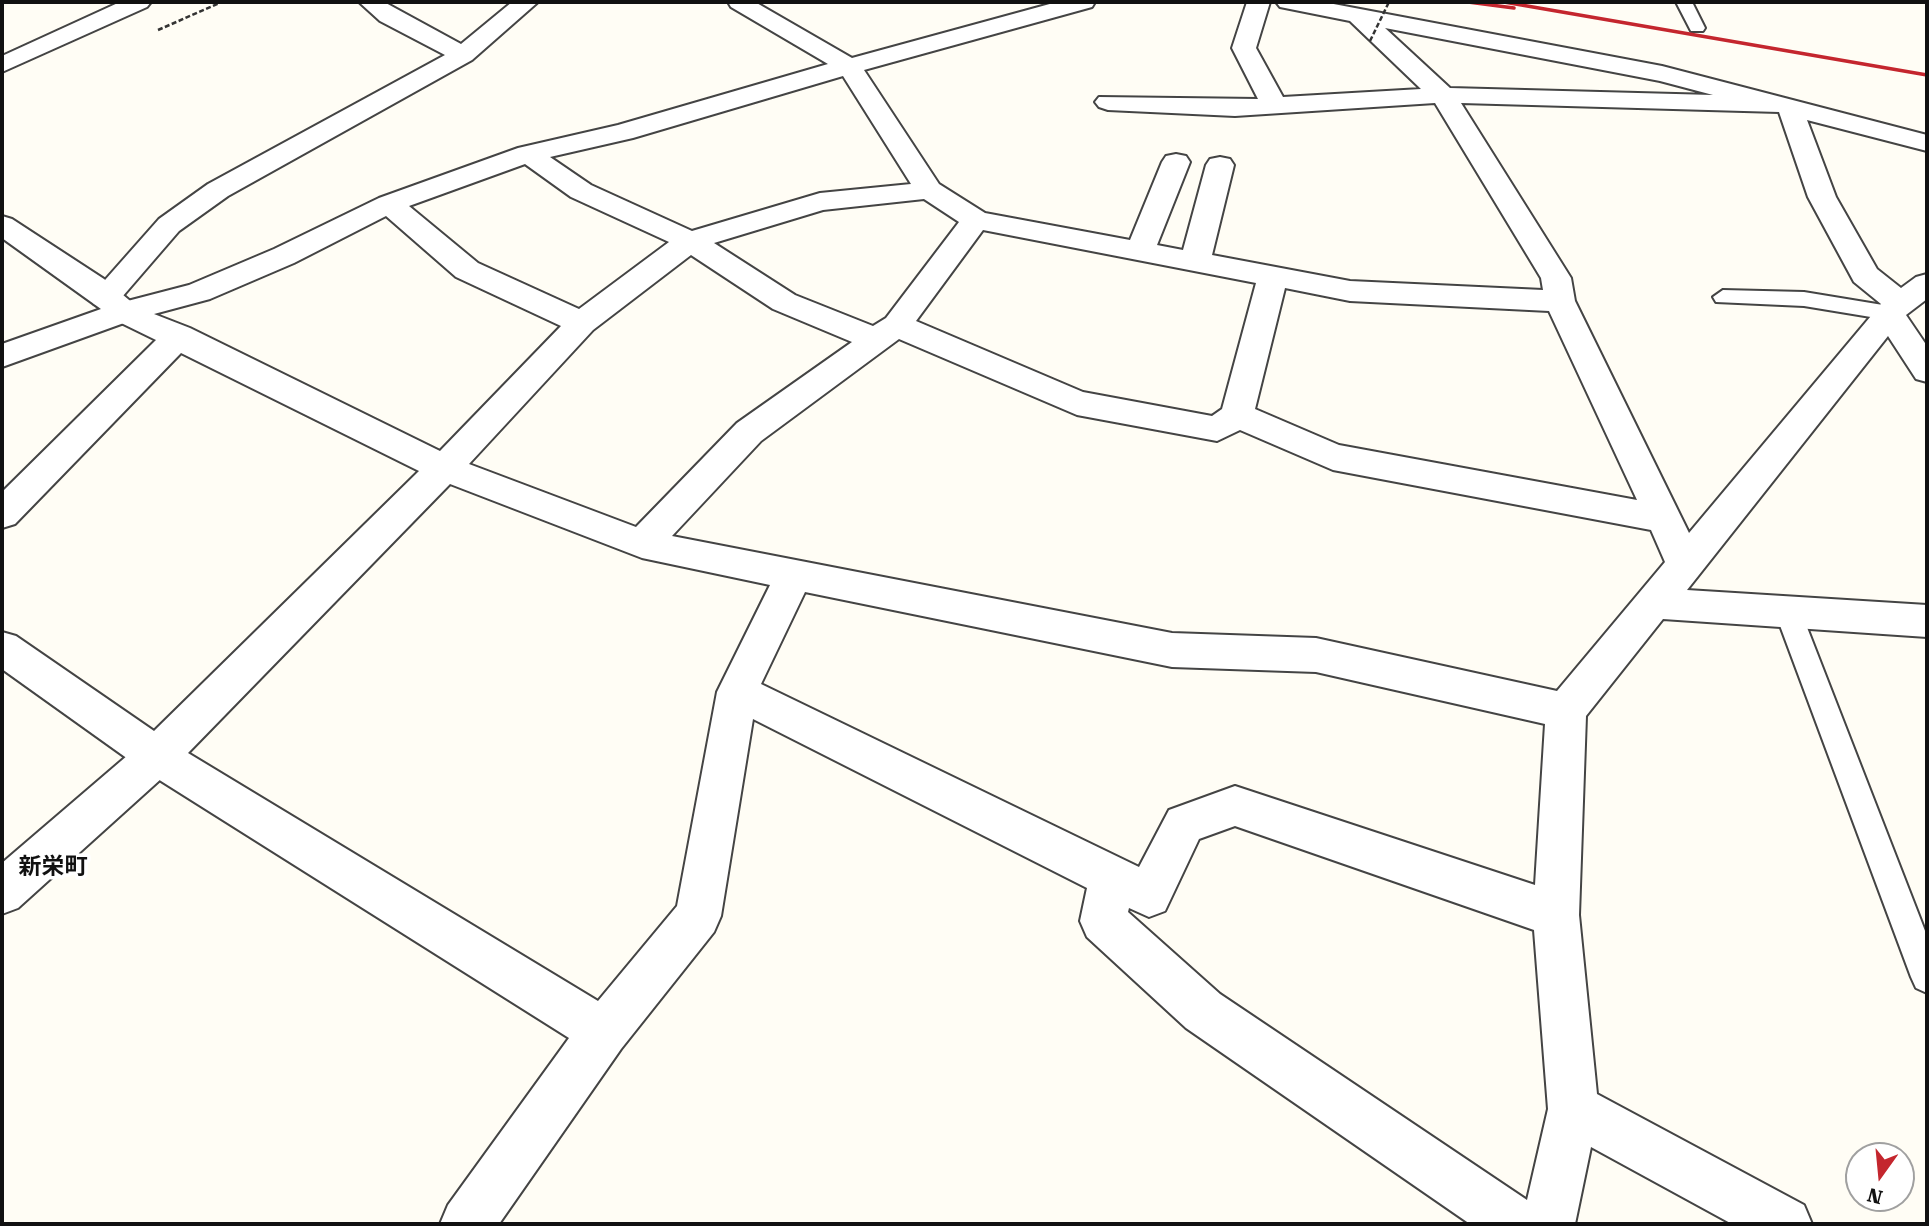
<!DOCTYPE html>
<meta charset="utf-8">
<style>
body{margin:0}
#map{position:relative;width:1929px;height:1226px;overflow:hidden;background:#fffdf5;font-family:"Roboto Serif",serif}
canvas{display:block}
.frame{position:absolute;inset:0;border:4px solid #111;pointer-events:none}
.north{position:absolute;left:1845px;top:1142px;width:70px;height:70px;box-sizing:border-box;background:#fff;border:2px solid #a0a0a0;border-radius:50%;rotate:195deg;font-size:19px;font-weight:700;line-height:28px;text-align:center;color:#111}
.north::after{content:'';display:block;margin:auto;width:24px;height:32px;background:#c4262e;clip-path:polygon(50% 0,100% 100%,50% 72%,0 100%)}
</style>
<div id="map">
<canvas width="1929" height="1226"></canvas>
<div class="frame"></div>
<div class="north">N</div>
</div>
<script>
const ctx = document.querySelector('canvas').getContext('2d');
ctx.lineJoin = 'round';
const toPath = rows => new Path2D(rows.map(r => 'M' + r).join(''));
function trace(path, color, width, dash) { ctx.strokeStyle = color; ctx.lineWidth = width; ctx.lineCap = dash ? 'butt' : 'round'; ctx.setLineDash(dash || []); ctx.stroke(path); }
function fill(path, color) { ctx.fillStyle = color; ctx.fill(path, 'evenodd'); }
function write(font, color, halo, rows, align = 'center') {
  ctx.font = font + ' "Roboto Serif","Noto Sans JP",serif'; ctx.lineWidth = 7; ctx.setLineDash([]); ctx.textBaseline = 'middle'; ctx.strokeStyle = halo; ctx.fillStyle = color; for (const [text, x, y, turn = 0] of rows) {
    ctx.save(); ctx.translate(x, y); ctx.rotate((+turn || 0) * Math.PI / 180); ctx.textAlign = isNaN(turn) ? turn : align; if (halo) ctx.strokeText(text, 0, 0); ctx.fillText(text, 0, 0); ctx.restore();
  }
}
const service = toPath([
 [1676,2,1692,2,1705,28,1703,31,1691,31,1676,2],
 [1723,290,1804,292,1889,306,1900,313,1889,320,1804,306,1716,302,1713,297,1723,290],
 [1788,601,1797,604,1801,612,1927,936,1927,993,1916,988,1911,977,1775,612,1779,604,1788,601]
]);
const minor = toPath([
 [120,2,151,2,147,7,2,72,2,56,120,2],
 [359,2,384,2,461,44,512,2,538,2,472,60,228,196,179,231,116,304,189,285,274,249,379,198,518,148,618,125,828,64,731,7,728,2,755,2,852,58,1057,2,1095,2,1092,7,864,70,939,184,985,213,1130,240,1162,162,1166,156,1176,154,1186,156,1190,162,1157,245,1183,250,1206,165,1210,159,1220,157,1230,159,1234,165,1212,255,1350,281,1543,290,1541,278,1435,103,1235,116,1108,110,1099,107,1095,102,1099,97,1258,99,1232,48,1247,2,1270,2,1256,48,1283,97,1421,89,1350,21,1280,7,1276,2,1323,2,1662,66,1927,135,1927,151,1807,120,1836,197,1877,269,1901,288,1916,277,1927,274,1927,299,1906,315,1927,346,1927,382,1916,379,1888,336,1687,590,1927,605,1927,637,1663,619,1586,716,1579,915,1597,1094,1804,1205,1812,1224,1732,1224,1591,1147,1575,1224,1470,1224,1186,1028,1087,937,1080,921,1087,888,753,719,721,916,714,932,621,1049,499,1224,440,1224,448,1205,569,1038,142,769,2,669,2,632,16,636,154,731,419,471,181,353,15,524,2,528,2,492,156,340,113,319,108,312,113,305,105,307,94,304,90,297,159,219,208,184,445,55,380,21,359,2],
 [1385,28,1660,81,1713,95,1450,88,1385,28],
 [843,76,911,184,820,193,692,231,591,185,550,157,633,138,843,76],
 [1461,103,1779,112,1808,197,1854,282,1881,304,1689,533,1575,301,1571,278,1461,103],
 [525,164,571,197,669,242,579,309,478,263,409,206,525,164],
 [924,199,959,222,886,318,873,326,795,295,714,243,823,210,924,199],
 [386,216,456,277,561,326,440,451,190,328,154,314,210,299,294,263,386,216],
 [983,230,1256,283,1222,409,1212,416,1083,392,916,321,983,230],
 [691,255,773,309,852,342,737,423,636,527,469,464,593,330,691,255],
 [1285,288,1350,301,1549,311,1637,500,1339,445,1255,409,1285,288],
 [899,339,1077,415,1217,441,1240,430,1333,470,1651,530,1665,562,1557,691,1316,638,1172,633,672,536,761,441,899,339],
 [450,484,642,558,770,585,717,692,677,906,598,1001,188,753,450,484],
 [805,592,1172,667,1316,672,1545,724,1535,885,1235,786,1169,810,1139,867,761,684,805,592],
 [1235,826,1534,930,1548,1109,1527,1200,1220,994,1128,912,1129,908,1149,917,1165,911,1199,839,1235,826]
]);
const tertiary = toPath([
 [2,216,12,219,104,279,135,305,140,312,135,319,2,367,2,344,101,309,2,238,2,216],
 [157,737,172,743,178,756,172,769,18,908,2,914,2,863,142,743,157,737]
]);
trace(service, '#444', 4);
trace(minor, '#444', 4);
trace(tertiary, '#444', 4);
trace(toPath([
 [158,30,222,2]
]), '#333', 2.5, [5, 2.5]);
fill(service, '#fff');
fill(minor, '#fff');
fill(tertiary, '#fff');
trace(toPath([
 [1468,2,1514,8],
 [1504,2,1927,75]
]), '#c4262e', 3.5);
trace(toPath([
 [1370,41,1389,2]
]), '#333', 2.5, [5, 2.5]);
write('bold 23px', '#111', '#fff', [
 ["新栄町",53,867]
]);
</script>
